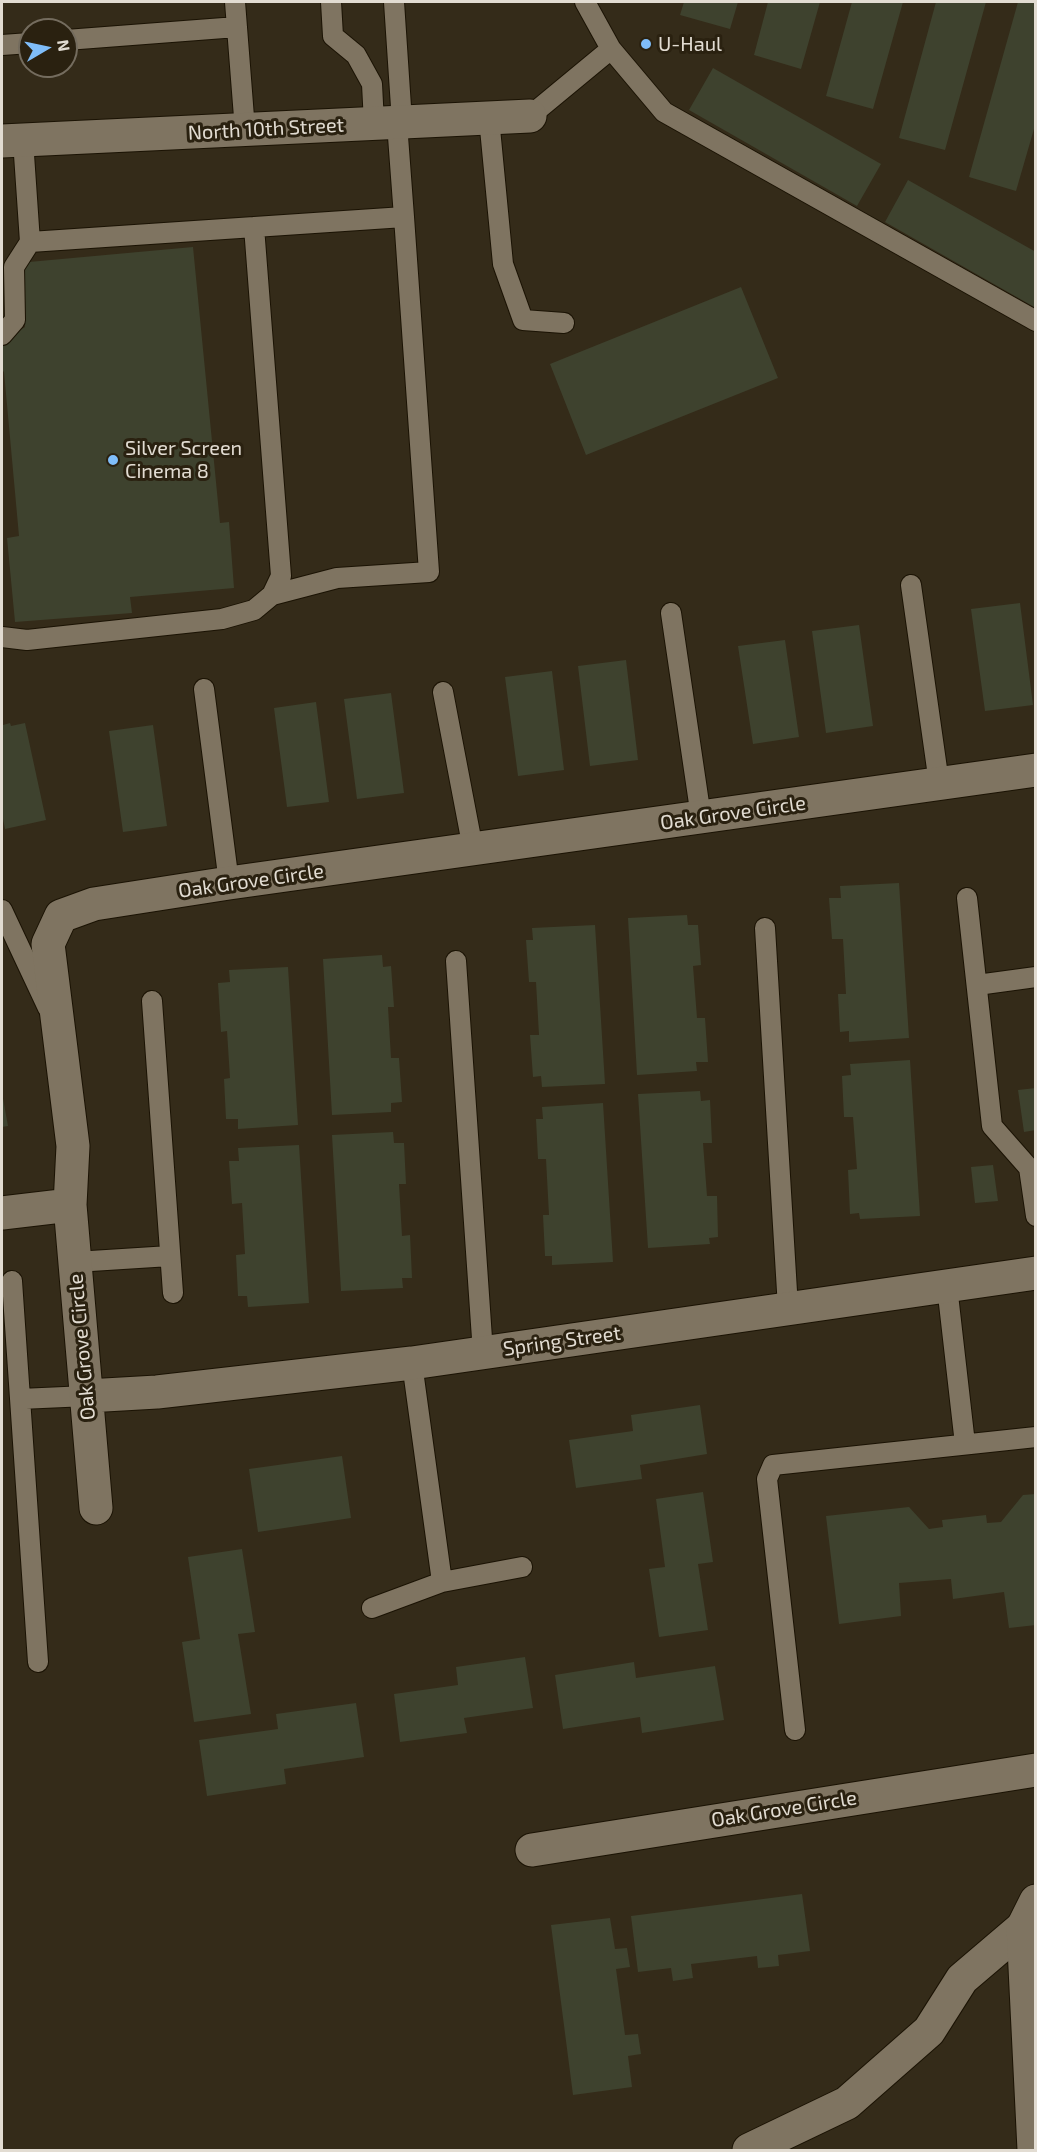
<!DOCTYPE html>
<style>
body{margin:0}
#map{position:relative;width:1037px;height:2152px;overflow:hidden;background:#342b19;font-family:"Exo 2",sans-serif}
canvas{display:block}
.frame{position:absolute;inset:0;border:3px solid #e2dcd2;pointer-events:none}
.north{position:absolute;left:18px;top:18px;width:60px;height:60px;box-sizing:border-box;background:#2a2110;border:2px solid #746c5e;border-radius:50%;rotate:81deg;font-size:16px;font-weight:700;line-height:24px;text-align:center;color:#e2dcd2}
.north::after{content:'';display:block;margin:auto;width:21px;height:27px;background:#7fbdf9;clip-path:polygon(50% 0,100% 100%,50% 72%,0 100%)}
</style>
<div id="map">
<canvas width="1037" height="2152"></canvas>
<div class="frame"></div>
<div class="north">N</div>
</div>
<script>
const ctx = document.querySelector('canvas').getContext('2d');
ctx.lineJoin = 'round';
function fill(path, color) { ctx.fillStyle = color; ctx.fill(path, 'evenodd'); }
const toPath = rows => new Path2D(rows.map(r => 'M' + r).join(''));
function trace(path, color, width, dash) { ctx.strokeStyle = color; ctx.lineWidth = width; ctx.lineCap = dash ? 'butt' : 'round'; ctx.setLineDash(dash || []); ctx.stroke(path); }
function write(font, color, halo, rows, align = 'center') {
  ctx.font = font + ' "Exo 2",sans-serif'; ctx.lineWidth = 6; ctx.setLineDash([]); ctx.textBaseline = 'middle'; ctx.strokeStyle = halo; ctx.fillStyle = color; for (const [text, x, y, turn = 0] of rows) {
    ctx.save(); ctx.translate(x, y); ctx.rotate((+turn || 0) * Math.PI / 180); ctx.textAlign = isNaN(turn) ? turn : align; if (halo) ctx.strokeText(text, 0, 0); ctx.fillText(text, 0, 0); ctx.restore();
  }
}
fill(toPath([
 [684,2,738,2,730,29,680,15],
 [768,2,820,2,801,69,754,55],
 [852,2,903,2,873,109,826,96],
 [936,2,986,2,945,150,899,138],
 [1018,2,1036,2,1036,122,1016,191,969,177],
 [713,68,881,164,857,206,689,110],
 [908,180,1036,252,1036,308,885,222],
 [193,247,220,523,229,522,234,588,130,597,132,613,15,622,7,538,19,536,4,372,2,370,2,320,17,332,25,327,18,263],
 [741,287,778,378,586,455,550,364],
 [1020,603,1033,705,985,711,971,609],
 [859,625,873,726,826,733,812,631],
 [785,640,799,737,753,744,738,646],
 [626,660,638,760,590,766,578,666],
 [552,671,564,770,518,776,505,677],
 [391,693,404,793,357,799,344,699],
 [316,702,329,802,287,807,274,708],
 [10,723,11,726,25,723,46,820,5,829,2,814,2,728,3,725],
 [153,725,167,826,123,832,109,731],
 [899,883,909,1038,849,1042,849,1031,840,1032,838,994,846,994,843,939,832,939,829,898,841,898,840,886],
 [687,915,688,925,698,925,701,965,693,966,697,1018,705,1018,708,1062,696,1062,697,1071,637,1075,628,918],
 [595,925,605,1084,542,1087,541,1076,533,1077,530,1035,539,1035,536,982,529,982,526,940,533,940,532,928],
 [382,955,383,967,391,966,394,1007,388,1007,391,1058,399,1058,402,1102,391,1103,391,1112,332,1115,323,959],
 [288,967,298,1125,238,1129,238,1119,226,1119,224,1079,230,1078,227,1031,221,1032,218,983,230,982,229,970],
 [910,1060,920,1216,860,1219,859,1213,850,1214,848,1170,857,1169,853,1117,844,1117,842,1076,851,1075,850,1064],
 [1036,1088,1036,1130,1024,1132,1018,1090],
 [700,1091,701,1101,710,1100,712,1143,703,1143,707,1196,717,1196,718,1237,709,1238,710,1244,648,1248,638,1094],
 [2,1093,8,1126,2,1127],
 [603,1103,613,1262,552,1265,552,1256,545,1256,543,1215,549,1215,546,1159,538,1159,536,1119,543,1119,542,1107],
 [393,1132,394,1143,404,1143,406,1184,399,1184,402,1236,410,1235,412,1278,402,1278,403,1288,341,1291,332,1135],
 [299,1145,309,1303,248,1307,247,1296,238,1296,236,1255,245,1254,242,1203,232,1204,229,1161,239,1161,238,1148],
 [993,1165,998,1201,975,1203,971,1167],
 [700,1405,707,1454,640,1465,642,1479,576,1488,569,1440,633,1431,631,1415],
 [342,1456,351,1518,258,1532,249,1469],
 [703,1492,713,1562,698,1564,708,1630,659,1637,649,1569,665,1567,656,1499],
 [1036,1494,1036,1625,1009,1628,1004,1592,953,1599,951,1579,899,1583,901,1616,839,1624,826,1516,909,1507,929,1529,943,1527,942,1520,986,1515,987,1523,1001,1522,1023,1495],
 [242,1549,255,1632,238,1634,251,1714,194,1722,182,1642,200,1639,188,1557],
 [525,1657,533,1708,464,1718,467,1733,400,1742,394,1694,458,1685,456,1667],
 [634,1662,636,1678,715,1666,724,1720,642,1733,640,1717,563,1729,555,1675],
 [356,1703,364,1757,284,1769,286,1784,207,1796,199,1740,278,1729,276,1714],
 [802,1894,810,1951,778,1955,779,1966,758,1968,757,1956,691,1964,693,1978,673,1981,671,1968,638,1972,631,1916],
 [610,1918,615,1949,627,1948,630,1967,616,1969,625,2035,638,2034,641,2054,628,2056,632,2087,573,2095,551,1925]
]), '#3e422e');
const lane = toPath([
 [235,2,245,130],
 [331,2,333,36,356,55,372,84,374,123],
 [394,2,402,122],
 [585,2,611,49,664,112,1036,321],
 [66,40,237,27],
 [2,45,30,43],
 [530,116,611,49],
 [489,118,503,264,523,320,564,323],
 [397,123,404,217],
 [23,140,30,242,404,217,429,572,337,578,272,595],
 [2,335,15,320,14,267,30,242],
 [911,585,939,783],
 [671,613,701,817],
 [2,637,27,640,222,619,254,610,272,595,281,576,254,227],
 [204,689,229,883],
 [443,692,473,849],
 [967,898,992,1126,1029,1168,1036,1216],
 [2,910,48,1008],
 [765,928,788,1308],
 [456,961,483,1353],
 [977,985,1036,977],
 [152,1001,173,1293],
 [75,1262,170,1256],
 [12,1281,38,1662],
 [947,1286,965,1444],
 [412,1363,442,1582],
 [20,1399,87,1396],
 [372,1608,442,1582,522,1567],
 [795,1730,767,1479,773,1465,1036,1437]
]);
const street = toPath([
 [2,141,530,116],
 [2,1213,70,1205],
 [87,1396,157,1392,412,1363,1036,1273],
 [96,1508,70,1205,73,1146,48,944,61,916,94,904,229,883,1036,770],
 [532,1850,1036,1770],
 [749,2150,847,2103,929,2031,962,1979,1023,1927]
]);
const secondary = toPath([
 [1034,2150,1023,1927,1036,1901]
]);
trace(lane, '#1b1304', 22);
trace(street, '#1b1304', 35);
trace(secondary, '#1b1304', 35);
trace(lane, '#7f7461', 20);
trace(street, '#7f7461', 33);
trace(secondary, '#7f7461', 33);
for (const [x, y, r, color] of [
 [646,44,6,"#7fbdf9"],
 [113,460,6,"#7fbdf9"]
]) { const dot = new Path2D(); dot.arc(x, y, r, 0, 2 * Math.PI); ctx.fillStyle = color; ctx.fill(dot); trace(dot, '#2a2110', 2); }
write('20px', '#e2dcd2', '#2a2110', [
 ["U-Haul",658,44],
 ["Silver Screen",125,448],
 ["Cinema 8",125,471]
], 'left');
write('20px', '#e2dcd2', '#2a2110', [
 ["North 10th Street",266,129,-3],
 ["Oak Grove Circle",733,813,-8],
 ["Oak Grove Circle",251,881,-8],
 ["Spring Street",562,1341,-8],
 ["Oak Grove Circle",82,1347,-95],
 ["Oak Grove Circle",784,1809,-9]
]);
</script>
